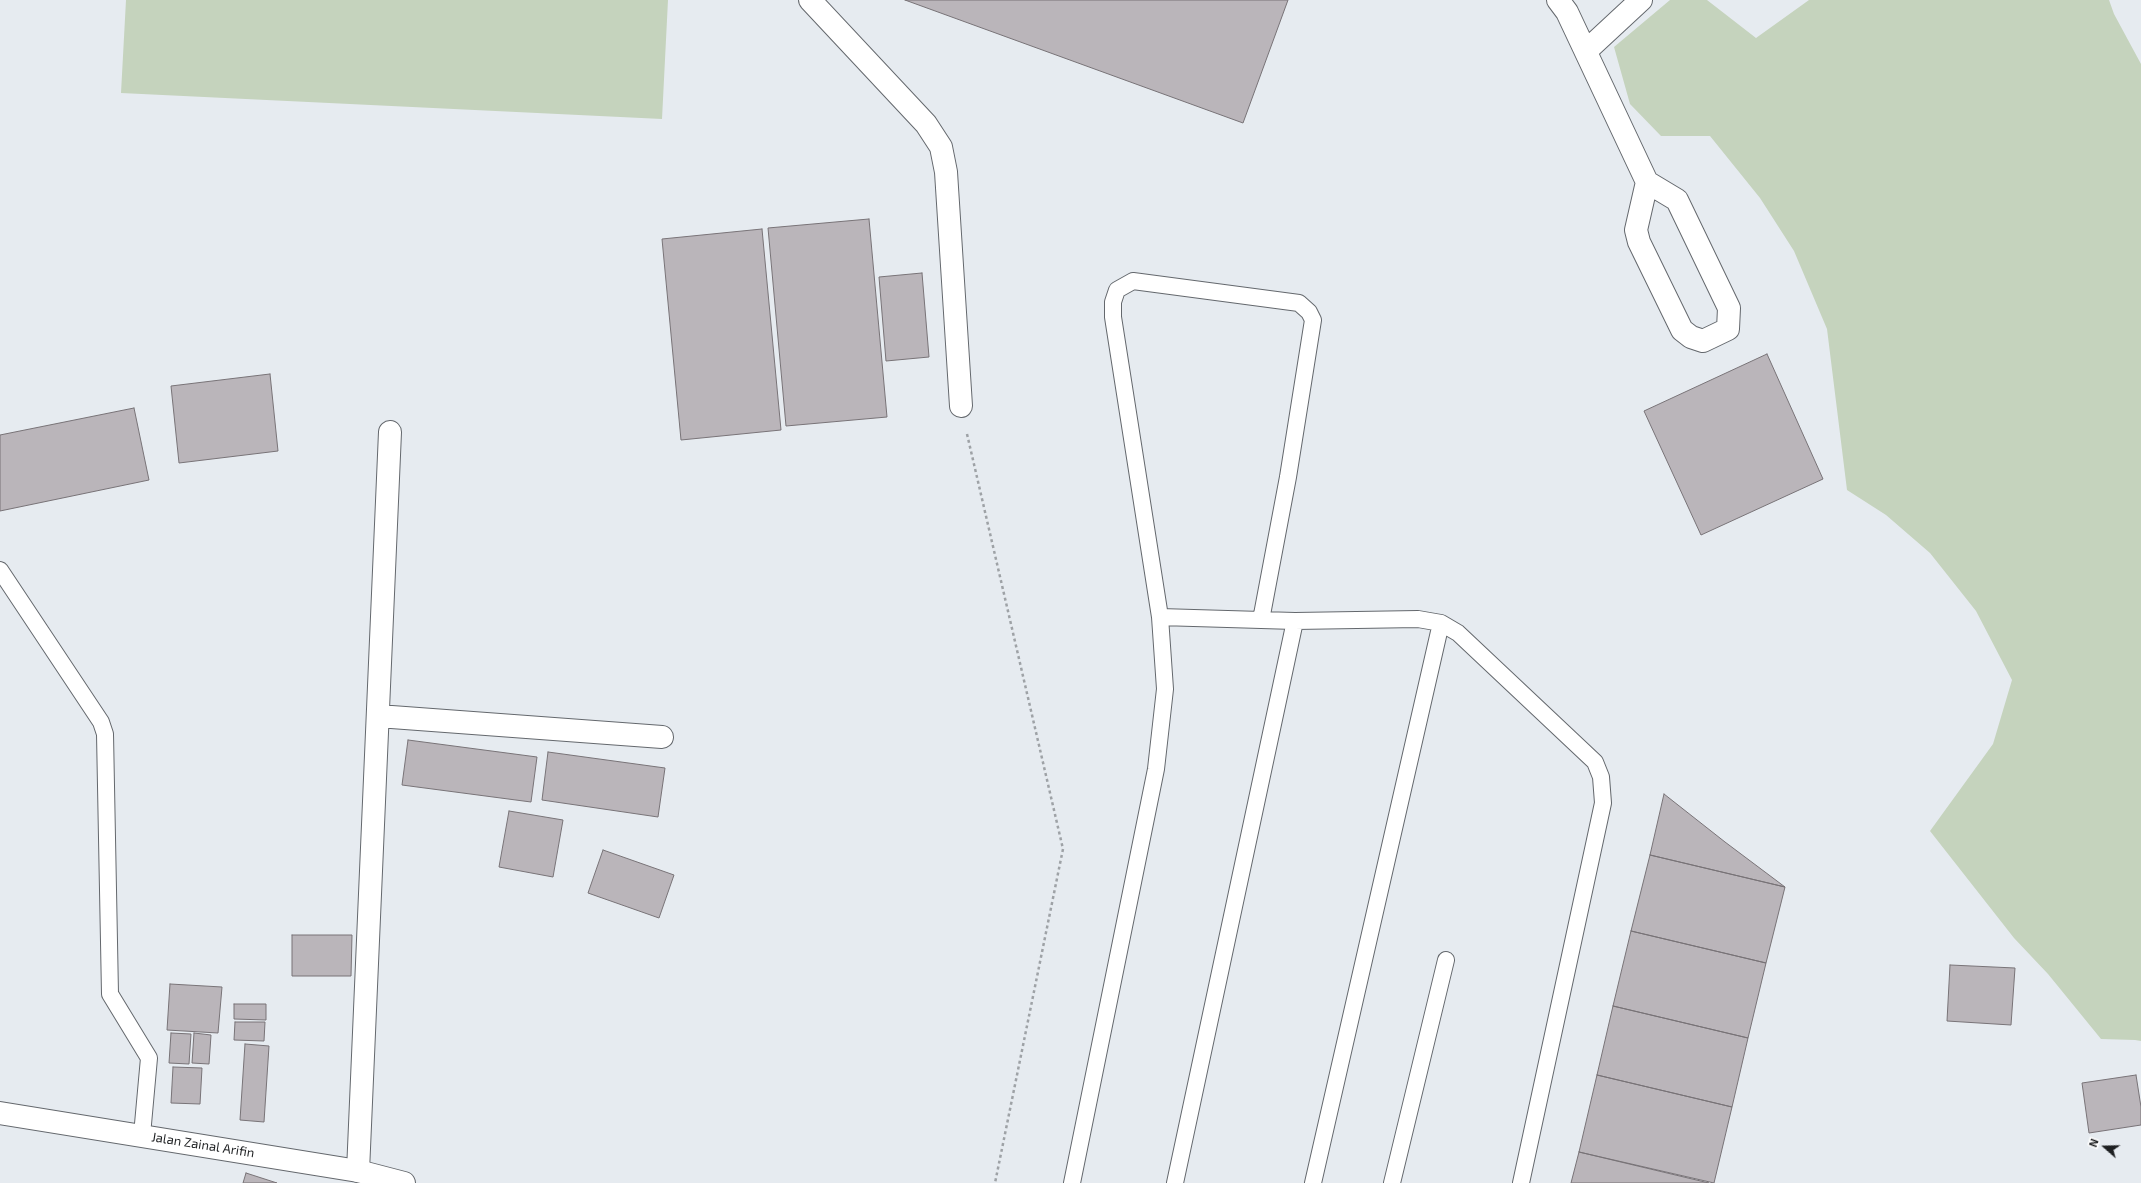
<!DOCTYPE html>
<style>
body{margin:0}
#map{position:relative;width:2141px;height:1183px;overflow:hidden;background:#e6ebf0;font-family:"Exo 2",sans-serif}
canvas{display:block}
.north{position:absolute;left:2085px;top:1127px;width:40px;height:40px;-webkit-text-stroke:3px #fff;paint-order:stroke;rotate:290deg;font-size:11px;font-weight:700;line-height:16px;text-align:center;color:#1d1f21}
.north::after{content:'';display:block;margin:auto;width:14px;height:18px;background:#1d1f21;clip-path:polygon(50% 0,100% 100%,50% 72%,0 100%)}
</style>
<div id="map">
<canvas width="2141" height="1183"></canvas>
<div class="north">N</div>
</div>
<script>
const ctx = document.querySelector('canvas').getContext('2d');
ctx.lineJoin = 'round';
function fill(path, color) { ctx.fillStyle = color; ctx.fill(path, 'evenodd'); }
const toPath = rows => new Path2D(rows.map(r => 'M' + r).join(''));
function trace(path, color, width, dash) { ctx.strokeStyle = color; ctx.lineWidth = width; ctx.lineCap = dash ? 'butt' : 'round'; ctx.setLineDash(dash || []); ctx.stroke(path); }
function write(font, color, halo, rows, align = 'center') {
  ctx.font = font + ' "Exo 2",sans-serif'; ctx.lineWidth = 4; ctx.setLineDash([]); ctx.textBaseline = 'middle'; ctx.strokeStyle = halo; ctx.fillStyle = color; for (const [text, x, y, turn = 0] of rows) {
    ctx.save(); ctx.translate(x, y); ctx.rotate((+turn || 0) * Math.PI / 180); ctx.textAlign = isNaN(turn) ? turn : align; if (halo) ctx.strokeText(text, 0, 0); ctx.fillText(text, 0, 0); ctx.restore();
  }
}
fill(toPath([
 [126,0,668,0,662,119,121,93],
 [1670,0,1707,0,1756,38,1809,0,2109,0,2114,14,2141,64,2141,1041,2135,1040,2101,1039,2048,974,2014,938,1930,831,1993,744,2012,680,1976,611,1930,553,1886,515,1847,490,1827,329,1794,251,1760,198,1710,136,1661,136,1630,104,1614,47]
]), '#c5d3bd');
const building = toPath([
 [905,0,1288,0,1243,123,905,0],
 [869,219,887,417,786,426,768,228,869,219],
 [762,229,781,430,681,440,662,239,762,229],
 [922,273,929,357,886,361,879,277,922,273],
 [1767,354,1823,479,1701,535,1644,411,1767,354],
 [270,374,278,451,179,463,171,386,270,374],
 [134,408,149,480,0,511,0,435,134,408],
 [408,740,537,757,531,802,402,785,408,740],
 [548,752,665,768,658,817,542,800,548,752],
 [1664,794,1725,842,1785,887,1650,855,1664,794],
 [509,811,563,820,553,877,499,867,509,811],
 [603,850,674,875,659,918,588,893,603,850],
 [1650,855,1785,887,1766,963,1631,931,1650,855],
 [1631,931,1766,963,1748,1038,1613,1006,1631,931],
 [292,935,352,935,351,976,292,976,292,935],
 [1950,965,2015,968,2011,1025,1947,1021,1950,965],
 [170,984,222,987,218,1033,167,1030,170,984],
 [234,1004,266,1004,266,1020,234,1019,234,1004],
 [1613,1006,1748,1038,1732,1107,1597,1075,1613,1006],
 [235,1022,265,1022,264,1041,234,1040,235,1022],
 [171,1033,191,1034,189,1064,169,1063,171,1033],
 [194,1033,211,1035,209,1064,192,1063,194,1033],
 [245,1044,269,1046,264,1122,240,1120,245,1044],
 [173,1067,202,1068,200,1104,171,1103,173,1067],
 [1597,1075,1732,1107,1714,1183,1579,1152,1597,1075],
 [2136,1075,2141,1107,2141,1125,2089,1133,2082,1083,2136,1075],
 [1579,1152,1709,1183,1571,1183,1579,1152],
 [246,1173,277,1183,243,1183,246,1173]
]);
fill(building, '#bab5ba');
trace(building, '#787377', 1);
const service = toPath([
 [0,570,101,722,105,734,110,994,149,1058,142,1135],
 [1160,617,1295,621,1418,619,1441,623,1458,633,1595,762,1601,777,1603,803,1521,1183],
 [1072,1183,1156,769,1165,689,1160,617,1113,317,1113,302,1117,290,1133,281,1299,303,1309,312,1313,320,1288,477,1261,620],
 [1175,1183,1295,621],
 [1313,1183,1441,623],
 [1392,1183,1446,960]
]);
const minor = toPath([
 [810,0,926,124,941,147,946,172,961,406],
 [1558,0,1567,12,1647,182],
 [1586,51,1641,0],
 [1647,182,1677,200,1729,308,1728,329,1703,341,1691,337,1682,330,1639,242,1636,230,1647,182],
 [378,716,662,737],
 [358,1171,390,432]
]);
const secondary = toPath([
 [0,1113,358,1171,404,1183]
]);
trace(service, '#64686d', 18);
trace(minor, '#64686d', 24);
trace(secondary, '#64686d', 24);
trace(toPath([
 [967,434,1063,849,995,1183]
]), '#9ea2a6', 2.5, [3, 3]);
trace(service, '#fff', 16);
trace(minor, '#fff', 22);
trace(secondary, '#fff', 22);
write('13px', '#1d1f21', '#fff', [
 ["Jalan Zainal Arifin",203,1145,9]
]);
</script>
